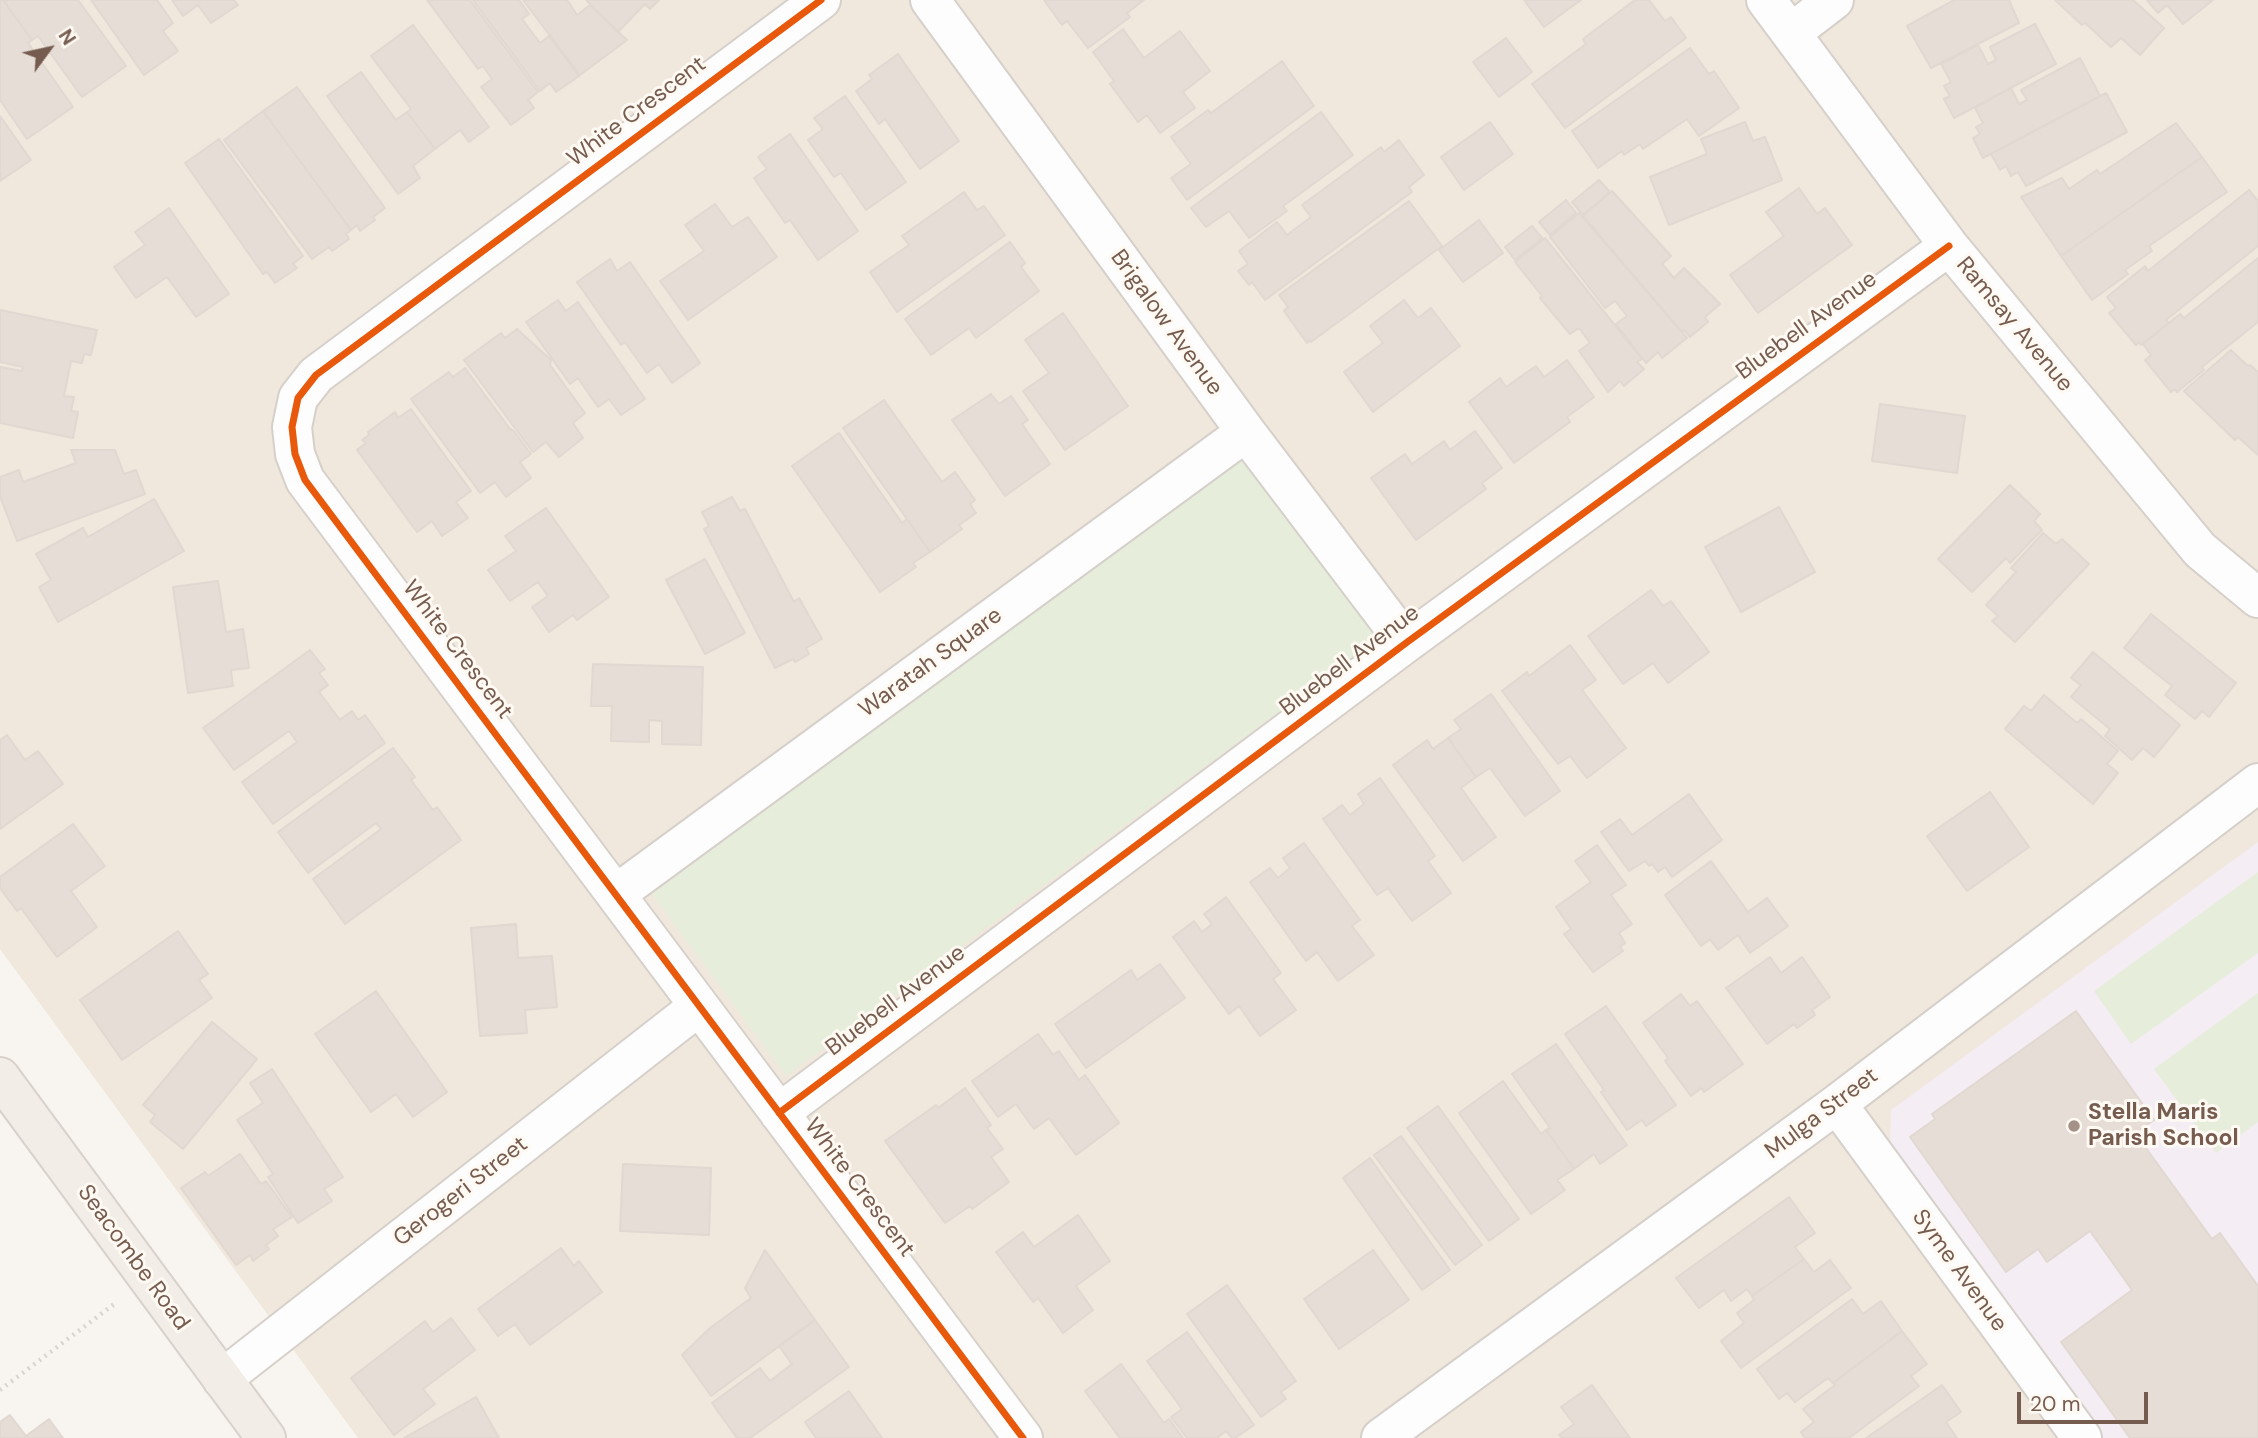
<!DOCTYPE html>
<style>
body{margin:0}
#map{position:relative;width:2258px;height:1438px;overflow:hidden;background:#f8f4ef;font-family:"DM Sans",sans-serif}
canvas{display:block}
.north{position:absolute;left:14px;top:14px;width:70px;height:70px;-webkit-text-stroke:5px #fef9f2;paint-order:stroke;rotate:57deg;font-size:19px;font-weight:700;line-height:28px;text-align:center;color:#765c4f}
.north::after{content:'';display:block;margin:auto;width:24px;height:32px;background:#765c4f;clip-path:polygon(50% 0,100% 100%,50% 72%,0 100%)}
.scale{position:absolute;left:2017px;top:1392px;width:131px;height:32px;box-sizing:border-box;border:4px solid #765c4f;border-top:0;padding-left:9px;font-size:21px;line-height:24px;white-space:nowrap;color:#765c4f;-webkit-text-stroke:5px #fef9f2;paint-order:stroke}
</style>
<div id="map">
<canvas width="2258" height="1438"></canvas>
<div class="north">N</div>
<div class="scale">20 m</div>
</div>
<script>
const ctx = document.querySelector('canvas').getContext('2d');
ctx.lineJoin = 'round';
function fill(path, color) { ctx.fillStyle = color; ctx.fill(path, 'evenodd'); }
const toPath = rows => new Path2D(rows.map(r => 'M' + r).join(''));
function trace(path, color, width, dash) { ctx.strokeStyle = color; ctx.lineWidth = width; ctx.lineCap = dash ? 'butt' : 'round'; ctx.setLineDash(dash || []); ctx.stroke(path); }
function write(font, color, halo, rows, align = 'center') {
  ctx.font = font + ' "DM Sans",sans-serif'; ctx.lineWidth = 6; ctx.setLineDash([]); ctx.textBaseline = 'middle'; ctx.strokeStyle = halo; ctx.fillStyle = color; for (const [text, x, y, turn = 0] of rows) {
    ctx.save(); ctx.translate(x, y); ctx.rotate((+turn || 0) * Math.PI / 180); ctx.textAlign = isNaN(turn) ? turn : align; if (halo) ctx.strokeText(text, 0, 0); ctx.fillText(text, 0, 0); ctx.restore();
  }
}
fill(toPath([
 [0,0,2258,0,2258,1438,358,1438,0,949]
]), '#f0e7dd');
fill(toPath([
 [2258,842,2258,1438,2103,1438,1890,1142,1891,1110]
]), '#f5edf4');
fill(toPath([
 [1247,455,1381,636,786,1076,652,894],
 [2258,872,2258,953,2131,1044,2094,991],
 [2258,993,2258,1122,2216,1153,2154,1069]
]), '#e6eedb');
const building = toPath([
 [0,0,3,0,32,40,28,43,73,107,27,139,0,100,0,0],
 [3,0,78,0,126,66,82,97,38,36,32,40,3,0],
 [91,0,157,0,173,23,163,31,178,51,144,75,91,0],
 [172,0,234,0,238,5,211,23,198,5,183,16,172,0],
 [427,0,470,0,538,92,528,100,534,108,511,125,481,87,492,79,483,66,478,69,427,0],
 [473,0,519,0,529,14,522,19,540,43,549,36,579,76,556,92,550,83,540,91,473,0],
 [523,0,567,0,577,15,590,5,627,40,580,75,523,0],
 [586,0,659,0,650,9,645,4,618,32,586,0],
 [1044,0,1144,0,1127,13,1130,17,1088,48,1067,21,1062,25,1044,0],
 [1524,0,1581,0,1544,27,1524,0],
 [1635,0,1649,0,1665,21,1671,17,1686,38,1565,128,1532,84,1586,44,1583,39,1635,0],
 [1954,0,2009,0,2019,23,1931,68,1907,26,1954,0],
 [2055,0,2133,0,2164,28,2140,55,2121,38,2111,47,2085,23,2082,25,2055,0],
 [2147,0,2213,0,2183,24,2167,5,2158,13,2147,0],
 [2035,24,2056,64,1954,118,1944,99,1950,96,1944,86,1951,82,1941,64,1978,45,1988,64,1996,60,1990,47,2035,24],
 [413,25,489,127,469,142,460,130,435,149,407,112,411,109,371,56,413,25],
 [1123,29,1144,58,1180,31,1210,71,1183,92,1195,108,1160,133,1147,115,1138,122,1110,84,1114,81,1093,52,1123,29],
 [1506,38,1532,72,1499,97,1473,62,1506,38],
 [1690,48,1709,74,1714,71,1739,108,1699,136,1687,119,1643,149,1640,144,1624,155,1622,151,1598,168,1572,131,1690,48],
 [898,54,959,141,920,169,885,119,879,124,856,91,872,79,869,75,898,54],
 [2080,58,2100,96,1983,158,1973,138,1980,134,1976,127,1983,123,1975,108,2011,88,2019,104,2027,100,2021,90,2080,58],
 [1282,61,1314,106,1187,200,1171,178,1191,164,1171,137,1208,110,1211,113,1282,61],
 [361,72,396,120,407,112,435,149,413,166,420,178,398,194,327,96,361,72],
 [297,87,385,208,373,217,375,220,360,231,357,225,351,230,263,111,297,87],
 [2106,93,2127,132,2026,186,2018,172,2011,176,2006,166,2000,170,1991,154,2106,93],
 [845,96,906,182,866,210,841,173,834,177,808,140,823,129,814,118,845,96],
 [263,111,351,230,346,234,349,239,332,251,329,247,312,259,224,140,263,111],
 [1321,112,1353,155,1283,206,1287,211,1249,238,1229,211,1206,227,1191,208,1321,112],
 [0,116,31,160,0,181,0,116],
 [1490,122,1513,154,1464,190,1441,157,1490,122],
 [1745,122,1753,141,1765,137,1782,180,1669,225,1650,177,1707,154,1701,139,1745,122],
 [2176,123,2202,157,2061,256,2021,197,2062,178,2069,189,2097,170,2100,174,2176,123],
 [790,134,858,231,818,260,790,220,785,223,754,178,767,169,758,157,790,134],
 [219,139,303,256,293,264,297,268,275,283,267,272,263,274,185,163,219,139],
 [1399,140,1424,175,1409,187,1412,192,1265,300,1252,282,1249,285,1238,271,1248,264,1239,251,1277,222,1287,235,1311,217,1302,205,1381,147,1384,152,1399,140],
 [2202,157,2227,192,2149,246,2152,251,2125,270,2128,274,2092,300,2061,256,2202,157],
 [1599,180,1610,192,1583,215,1572,202,1599,180],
 [1799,188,1817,214,1825,208,1852,245,1758,313,1730,275,1784,236,1766,212,1799,188],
 [2249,190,2258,201,2258,246,2166,320,2169,323,2141,345,2139,342,2136,345,2109,313,2116,308,2107,297,2145,266,2148,271,2249,190],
 [1612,191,1671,256,1662,264,1674,278,1684,268,1720,304,1705,317,1708,322,1690,337,1684,330,1682,332,1583,216,1612,191],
 [964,192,977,210,984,206,1005,235,897,312,870,272,909,245,902,236,964,192],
 [1566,200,1576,213,1550,235,1539,222,1566,200],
 [1409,201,1442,246,1311,342,1310,340,1307,343,1284,311,1288,307,1279,295,1409,201],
 [715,204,732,227,748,217,777,257,688,320,660,281,704,251,685,225,715,204],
 [169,208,229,294,196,317,167,277,136,298,114,267,145,245,135,232,169,208],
 [1579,213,1687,338,1662,358,1658,352,1646,363,1616,324,1627,316,1615,301,1605,308,1550,237,1579,213],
 [1479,220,1503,253,1463,282,1439,250,1479,220],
 [1532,226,1542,238,1515,260,1505,247,1532,226],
 [1545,238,1642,359,1637,362,1644,369,1624,386,1620,381,1608,392,1579,351,1590,343,1579,328,1570,334,1540,298,1542,296,1515,262,1545,238],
 [1010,242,1025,263,1021,267,1039,291,976,338,969,328,931,355,905,319,1010,242],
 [2258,258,2258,322,2202,367,2204,370,2177,392,2175,389,2171,392,2145,360,2151,355,2143,344,2180,314,2184,318,2258,258],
 [610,259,617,271,630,262,700,363,672,383,659,364,647,373,625,342,621,345,577,282,610,259],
 [558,300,566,311,578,302,645,399,621,415,609,399,598,407,578,378,570,384,526,322,558,300],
 [1404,300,1418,318,1431,308,1460,346,1373,412,1344,372,1383,343,1370,326,1404,300],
 [0,310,97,330,91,355,84,354,82,363,71,361,64,396,74,397,71,411,78,412,73,438,0,423,0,367,22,371,23,367,0,362,0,310],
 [1063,313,1128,406,1065,450,1023,391,1049,373,1025,340,1063,313],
 [517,329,551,360,550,365,585,413,573,423,583,438,559,457,546,442,533,452,464,360,501,333,505,338,517,329],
 [2231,350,2248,366,2250,365,2258,372,2258,455,2238,437,2235,440,2184,391,2231,350],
 [1567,360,1594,397,1567,417,1570,422,1514,463,1469,402,1500,378,1506,387,1536,366,1544,377,1567,360],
 [465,368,510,429,514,431,531,454,520,462,531,478,506,497,495,482,480,493,411,399,449,372,453,377,465,368],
 [991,394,999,404,1011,396,1028,420,1022,424,1050,464,1005,496,952,420,991,394],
 [884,400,942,482,955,472,975,500,970,504,976,513,959,525,962,529,930,552,843,428,884,400],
 [1880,404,1965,416,1957,473,1872,461,1880,404],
 [411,409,471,491,456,502,468,518,442,536,432,521,417,532,357,450,366,443,362,440,369,435,368,432,395,412,398,418,411,409],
 [1475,431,1502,468,1482,483,1486,489,1416,540,1371,478,1405,454,1412,464,1444,441,1450,450,1475,431],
 [839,433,902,523,907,519,930,552,913,563,916,567,880,592,792,466,839,433],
 [71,450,115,450,124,474,136,470,145,494,17,541,0,496,0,477,19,470,23,482,76,463,71,450],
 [2010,485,2040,514,2034,521,2042,530,2010,563,2006,558,1972,592,1938,559,2010,485],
 [732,497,740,511,745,509,794,602,799,598,822,639,806,648,809,654,795,662,793,659,775,668,704,529,709,526,702,512,732,497],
 [154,499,184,551,58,622,39,587,51,580,36,554,83,528,88,537,154,499],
 [1779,507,1815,572,1741,612,1705,547,1779,507],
 [546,508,609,597,577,620,573,615,549,632,532,607,548,596,538,582,510,601,488,570,516,551,505,536,546,508],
 [2043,533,2056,544,2062,539,2089,564,2015,642,1992,621,1998,616,1986,605,2016,572,2011,568,2043,533],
 [705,559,745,633,705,654,666,580,705,559],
 [218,581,226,632,243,629,249,668,231,670,233,686,188,693,173,587,218,581],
 [1651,590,1663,606,1671,601,1709,652,1668,683,1653,663,1623,684,1588,636,1651,590],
 [2151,614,2236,683,2209,717,2202,711,2195,719,2165,695,2172,686,2124,648,2151,614],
 [1570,645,1596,680,1582,690,1626,748,1587,778,1570,756,1558,764,1502,691,1527,672,1529,676,1570,645],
 [310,650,325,669,319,673,328,685,319,692,340,720,352,711,358,720,365,715,385,743,273,824,242,782,297,742,289,731,234,770,203,728,310,650],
 [2093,652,2180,725,2154,757,2143,748,2132,760,2105,736,2110,729,2071,697,2081,685,2071,678,2093,652],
 [593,664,703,667,701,745,662,744,662,721,649,720,649,742,611,741,612,706,591,706,593,664],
 [1491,694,1560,791,1525,816,1490,768,1476,777,1448,738,1461,729,1454,720,1491,694],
 [2044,695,2077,723,2081,719,2118,751,2107,764,2118,773,2093,804,2005,729,2024,706,2031,711,2044,695],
 [7,735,25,760,38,751,63,784,0,829,0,740,7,735],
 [1448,738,1476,777,1461,788,1496,837,1463,861,1393,765,1427,740,1433,749,1448,738],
 [393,748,415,777,411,780,433,810,437,807,461,840,345,924,313,879,381,829,376,823,308,873,278,832,393,748],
 [1380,778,1435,856,1428,861,1451,893,1412,921,1388,888,1377,895,1323,819,1342,805,1350,815,1364,804,1358,794,1380,778],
 [1990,792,2029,847,1967,891,1927,836,1990,792],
 [1689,794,1722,840,1672,877,1665,867,1658,872,1652,864,1649,866,1645,861,1629,871,1601,832,1620,819,1632,835,1689,794],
 [73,824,105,866,71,891,97,927,57,957,21,908,17,911,0,888,0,877,73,824],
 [1304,843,1360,920,1352,926,1374,955,1338,981,1317,952,1306,961,1250,882,1270,868,1278,878,1290,868,1283,858,1304,843],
 [1597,845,1626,885,1611,895,1632,924,1619,933,1625,943,1620,947,1623,951,1593,972,1564,934,1571,929,1556,907,1591,882,1575,861,1597,845],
 [1711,861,1748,912,1767,898,1788,926,1750,953,1738,935,1718,950,1710,939,1701,946,1665,895,1711,861],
 [1226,897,1281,973,1273,979,1296,1010,1260,1036,1239,1006,1229,1014,1173,937,1194,921,1202,932,1212,924,1204,914,1226,897],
 [516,924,518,958,552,956,557,1007,525,1010,527,1033,480,1036,471,928,516,924],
 [178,931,208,974,199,980,212,998,122,1060,80,1000,178,931],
 [1770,957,1781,973,1802,957,1830,997,1812,1010,1815,1015,1797,1028,1794,1024,1767,1044,1726,988,1770,957],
 [1160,964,1185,998,1086,1068,1055,1024,1131,970,1137,980,1160,964],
 [376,991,447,1092,413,1117,396,1094,371,1112,315,1034,376,991],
 [1681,994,1690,1006,1697,1001,1743,1064,1704,1092,1701,1088,1691,1096,1665,1061,1668,1058,1643,1023,1681,994],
 [1606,1006,1676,1105,1646,1126,1642,1120,1627,1130,1601,1092,1604,1090,1565,1034,1606,1006],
 [2076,1011,2154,1120,2135,1133,2212,1239,2220,1233,2258,1286,2258,1438,2130,1438,2061,1342,2132,1290,2090,1231,2047,1262,2038,1249,2006,1272,1910,1137,1935,1119,1932,1114,2076,1011],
 [212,1022,257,1059,183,1149,150,1122,155,1115,143,1105,212,1022],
 [1038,1034,1053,1055,1059,1051,1079,1080,1085,1075,1119,1123,1076,1155,1049,1118,1034,1129,1016,1104,998,1117,972,1081,1038,1034],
 [1556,1044,1627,1145,1600,1164,1594,1154,1574,1169,1546,1130,1550,1128,1512,1074,1556,1044],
 [272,1069,343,1177,324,1189,332,1201,298,1223,268,1177,273,1174,237,1120,263,1103,250,1083,272,1069],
 [1503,1081,1541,1134,1546,1130,1574,1169,1557,1180,1565,1190,1531,1214,1459,1113,1503,1081],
 [965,1088,991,1125,987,1128,1003,1149,991,1157,1009,1182,972,1209,970,1206,945,1223,885,1141,936,1105,938,1108,965,1088],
 [1438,1106,1519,1219,1489,1241,1407,1128,1438,1106],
 [1401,1136,1482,1245,1455,1265,1374,1155,1401,1136],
 [240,1154,261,1184,266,1181,292,1217,273,1229,278,1236,266,1245,269,1249,253,1261,250,1255,236,1265,181,1188,205,1172,208,1176,240,1154],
 [1370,1158,1450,1270,1422,1290,1343,1178,1370,1158],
 [623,1164,711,1168,709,1235,620,1231,623,1164],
 [1789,1197,1815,1233,1795,1247,1804,1259,1752,1296,1747,1289,1731,1301,1724,1290,1699,1308,1676,1278,1789,1197],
 [1078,1215,1110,1261,1076,1286,1093,1310,1063,1333,1038,1298,1033,1302,996,1252,1023,1232,1034,1247,1078,1215],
 [561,1248,574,1266,579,1261,602,1292,530,1345,515,1324,498,1336,478,1309,561,1248],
 [765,1250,815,1320,711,1396,682,1355,710,1328,751,1298,745,1288,765,1250],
 [1373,1250,1409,1300,1339,1349,1304,1299,1373,1250],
 [1804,1259,1814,1272,1830,1260,1851,1288,1741,1368,1721,1341,1744,1323,1737,1313,1754,1300,1752,1296,1804,1259],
 [1227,1285,1296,1381,1281,1392,1286,1399,1261,1417,1187,1314,1227,1285],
 [1852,1299,1863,1314,1881,1301,1902,1331,1833,1383,1828,1378,1795,1402,1787,1393,1779,1399,1757,1369,1852,1299],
 [451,1318,475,1350,423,1389,435,1404,394,1435,351,1378,425,1321,433,1332,451,1318],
 [815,1320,849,1367,750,1438,737,1438,712,1403,760,1368,770,1381,792,1364,779,1346,815,1320],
 [1902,1331,1927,1364,1911,1376,1919,1386,1849,1438,1805,1438,1801,1432,1814,1422,1803,1409,1835,1385,1833,1383,1902,1331],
 [1187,1332,1254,1425,1235,1438,1232,1438,1226,1431,1217,1438,1187,1438,1171,1417,1182,1409,1147,1361,1187,1332],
 [1121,1364,1164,1423,1169,1419,1183,1438,1120,1438,1085,1391,1121,1364],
 [1592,1385,1630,1438,1562,1438,1559,1435,1574,1424,1561,1407,1592,1385],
 [1942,1385,1961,1412,1946,1422,1957,1438,1866,1438,1942,1385],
 [849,1391,882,1438,816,1438,805,1422,849,1391],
 [476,1397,499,1438,404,1438,476,1397],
 [10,1415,26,1436,49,1419,63,1438,0,1438,0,1422,10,1415]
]);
fill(building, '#e5ddd6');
trace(building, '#e1d8d1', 2);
const minor = toPath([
 [821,0,316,375,298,398,292,427,295,454,305,480,1023,1438],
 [930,0,1246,432,1406,643],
 [1766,0,1949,246,2200,550,2258,598],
 [1791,33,1834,0],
 [616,894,1246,432],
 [1837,1104,2082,1438],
 [779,1113,1406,643,1949,246],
 [222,1379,699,1006],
 [1381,1438,1837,1104,2258,783]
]);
const major = toPath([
 [0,1077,266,1438]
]);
trace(minor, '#d6d0ca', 42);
trace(major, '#d9d1cc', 42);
trace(toPath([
 [0,1390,117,1302]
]), '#dad3d0', 4.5, [2, 5]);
trace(minor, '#fefdfd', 38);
trace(major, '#f2eee7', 38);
trace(toPath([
 [821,0,316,375,298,398,292,427,295,454,305,480,1023,1438],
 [779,1113,1406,643,1949,246]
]), '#e8590c', 7);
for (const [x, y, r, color] of [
 [2074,1126,7,"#a49187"]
]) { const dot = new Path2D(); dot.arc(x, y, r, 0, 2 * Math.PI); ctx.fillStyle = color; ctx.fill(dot); trace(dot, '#fef9f2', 2.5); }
write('23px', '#765c4f', '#fef9f2', [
 ["White Crescent",637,112,-37],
 ["Brigalow Avenue",1166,323,54],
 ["Ramsay Avenue",2014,325,50],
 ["Bluebell Avenue",1807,326,-36],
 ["White Crescent",457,650,53],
 ["Bluebell Avenue",1350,661,-37],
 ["Waratah Square",931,663,-36],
 ["Bluebell Avenue",896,1001,-37],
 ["Mulga Street",1822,1114,-37],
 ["White Crescent",859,1188,53],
 ["Gerogeri Street",461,1192,-38],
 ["Seacombe Road",133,1258,54],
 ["Syme Avenue",1959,1271,54]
]);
write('bold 23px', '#765c4f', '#fef9f2', [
 ["Stella Maris",2088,1113],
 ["Parish School",2088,1139]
], 'left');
</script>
